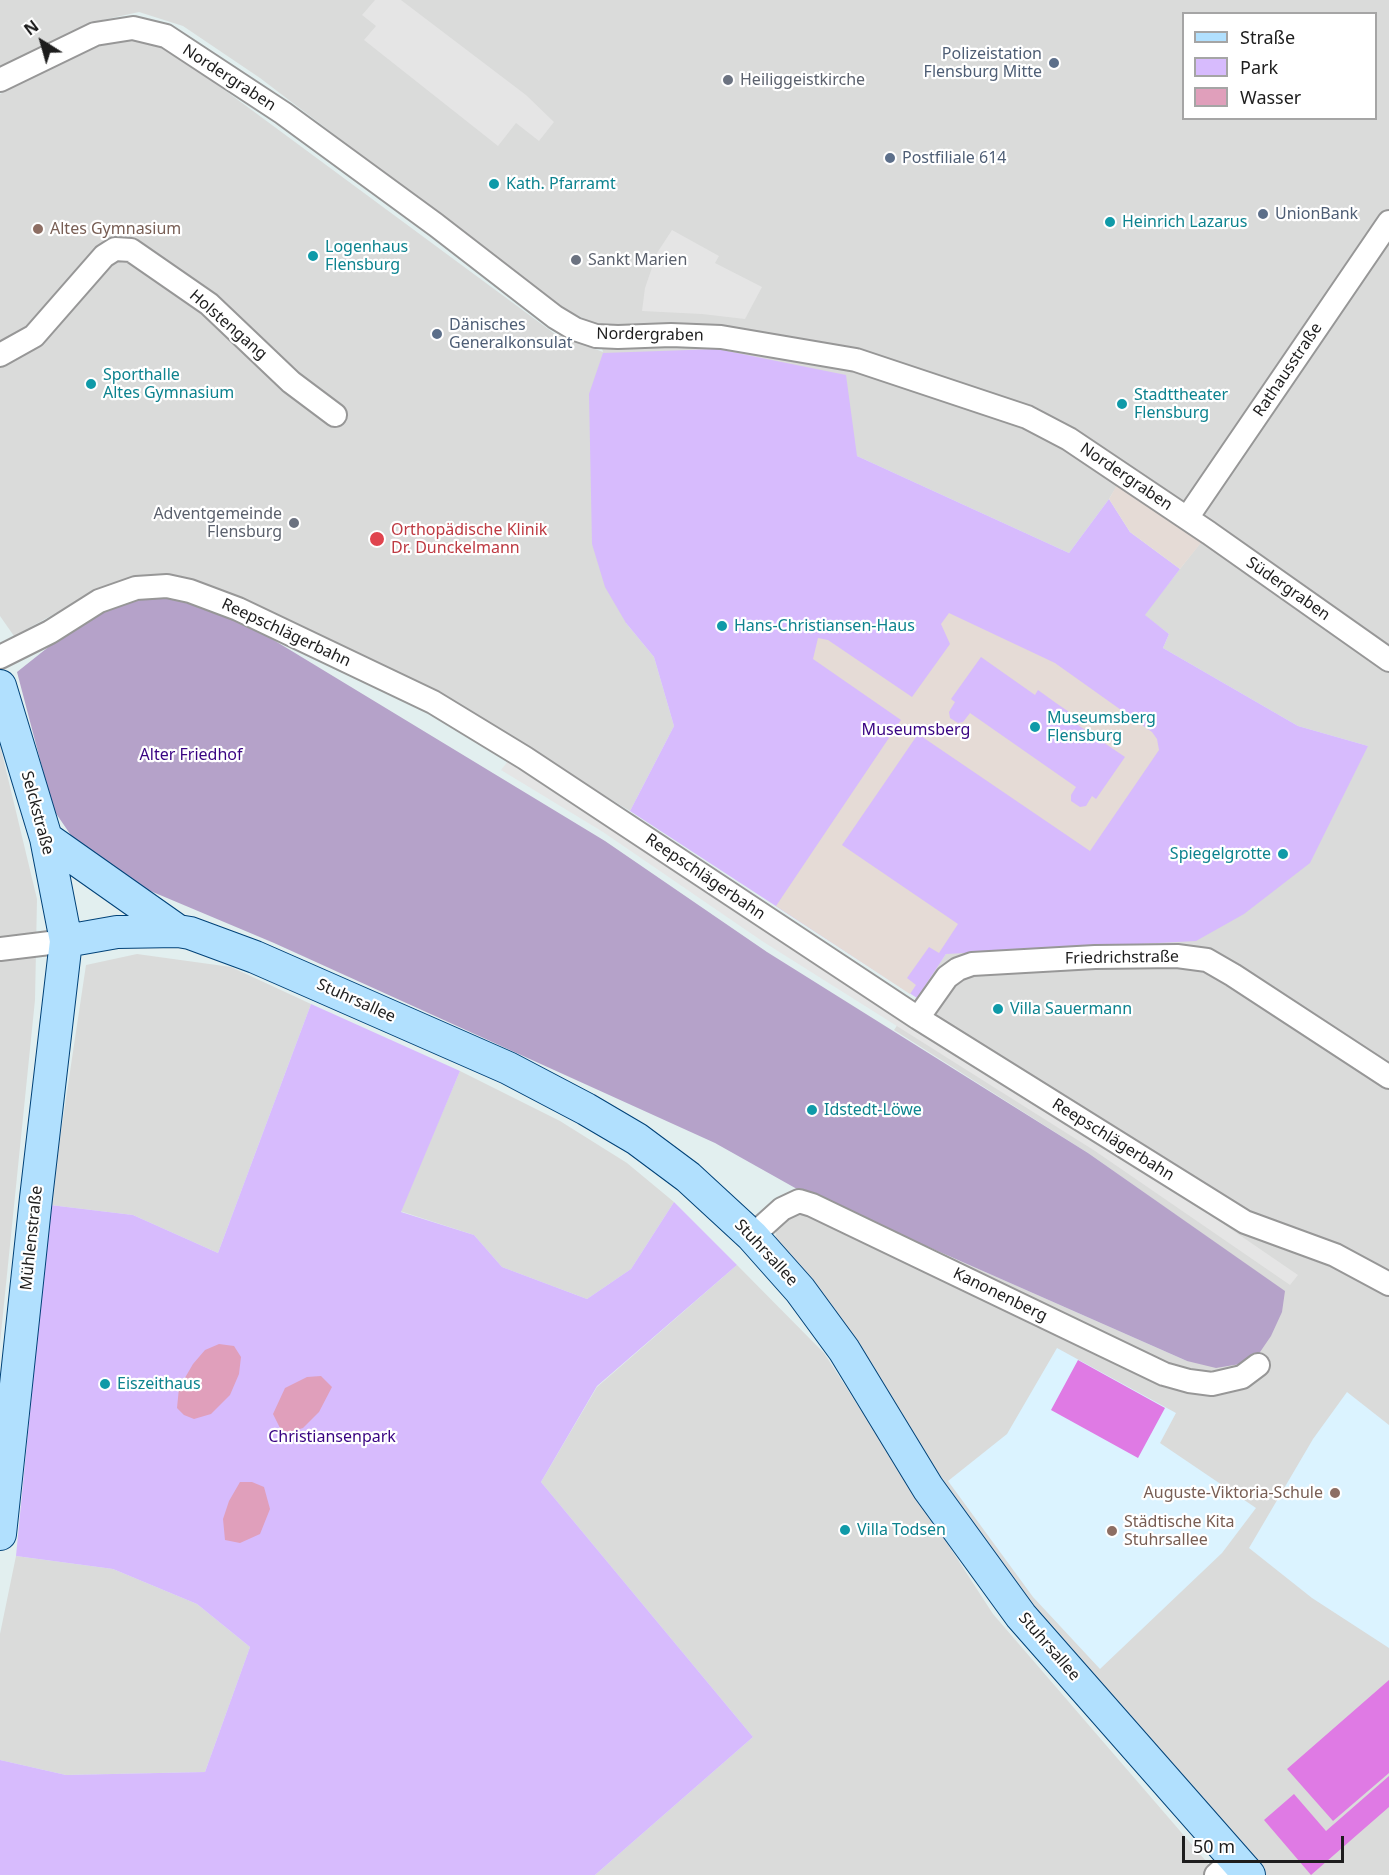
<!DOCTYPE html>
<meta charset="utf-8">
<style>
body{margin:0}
#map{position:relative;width:1389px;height:1875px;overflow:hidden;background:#e2efef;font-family:"Noto Sans",sans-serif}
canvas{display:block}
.legend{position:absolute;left:1182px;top:12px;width:195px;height:108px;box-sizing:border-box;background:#fff;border:2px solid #a5a5a5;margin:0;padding:8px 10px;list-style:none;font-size:18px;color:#1d1d1d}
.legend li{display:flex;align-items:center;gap:12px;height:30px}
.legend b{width:30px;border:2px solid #a5a5a5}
.north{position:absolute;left:12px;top:12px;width:60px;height:60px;-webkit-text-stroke:4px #fff;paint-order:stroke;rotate:323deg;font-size:16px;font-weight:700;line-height:24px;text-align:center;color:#1d1d1d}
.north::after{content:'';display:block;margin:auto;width:21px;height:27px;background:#1d1d1d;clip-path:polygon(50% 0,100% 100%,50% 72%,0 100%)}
.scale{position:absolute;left:1182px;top:1836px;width:162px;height:27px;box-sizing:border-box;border:3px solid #1d1d1d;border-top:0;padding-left:8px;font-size:18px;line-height:21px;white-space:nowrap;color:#1d1d1d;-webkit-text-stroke:4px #fff;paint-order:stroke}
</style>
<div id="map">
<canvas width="1389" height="1875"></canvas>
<ul class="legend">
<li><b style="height:8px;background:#b1e0fe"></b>Straße</li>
<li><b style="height:16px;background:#d7bbfd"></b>Park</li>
<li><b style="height:16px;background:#e09fbb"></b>Wasser</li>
</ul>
<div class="north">N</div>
<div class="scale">50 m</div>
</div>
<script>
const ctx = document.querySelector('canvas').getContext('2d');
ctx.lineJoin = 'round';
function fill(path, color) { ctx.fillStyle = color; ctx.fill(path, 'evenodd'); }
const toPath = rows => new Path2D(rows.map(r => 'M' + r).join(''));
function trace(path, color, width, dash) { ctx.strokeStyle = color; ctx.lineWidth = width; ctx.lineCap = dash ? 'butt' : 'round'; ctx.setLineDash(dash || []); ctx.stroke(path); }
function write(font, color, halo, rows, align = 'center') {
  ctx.font = font + ' "Noto Sans",sans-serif'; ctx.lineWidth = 4.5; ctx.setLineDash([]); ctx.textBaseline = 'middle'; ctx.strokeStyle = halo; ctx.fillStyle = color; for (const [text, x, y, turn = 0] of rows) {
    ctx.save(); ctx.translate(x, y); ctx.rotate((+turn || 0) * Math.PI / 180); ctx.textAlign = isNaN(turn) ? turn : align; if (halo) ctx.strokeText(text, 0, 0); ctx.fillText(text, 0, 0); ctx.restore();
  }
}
fill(toPath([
 [0,0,1389,0,1389,1875,1265,1875,1025,1602,775,1245,776,1228,797,1189,1187,1361,1284,1291,1088,1153,894,1030,946,954,1368,746,1298,726,1163,648,1169,634,1144,615,1208,533,1123,476,1109,499,1069,553,857,456,626,623,654,657,674,726,630,811,420,684,221,590,152,576,100,589,14,636,0,616,0,94,81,51,131,38,165,46,555,334,603,352,596,325,558,305,260,78,183,26,139,12,98,21,0,69],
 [1184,14,1376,14,1376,118,1184,118],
 [0,745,37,899,35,1000,0,1343],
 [137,954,231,967,311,1004,218,1253,133,1215,50,1205,86,965],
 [460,1071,560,1121,627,1163,674,1202,631,1269,587,1299,502,1267,474,1235,400,1211],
 [737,1265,824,1353,993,1614,1218,1875,595,1875,753,1737,541,1482,597,1387],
 [16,1556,113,1569,197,1604,250,1647,205,1772,66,1775,0,1760,0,1634]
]), '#dadbda');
fill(toPath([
 [1057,1348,1176,1413,1160,1443,1256,1508,1222,1553,1100,1669,1033,1597,948,1481,1007,1434],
 [1347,1392,1389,1425,1389,1648,1312,1598,1249,1548,1313,1439]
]), '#dbf3ff');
fill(toPath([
 [135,594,191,601,234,616,605,841,767,952,1088,1153,1285,1291,1282,1312,1271,1336,1258,1355,1240,1364,1216,1368,1187,1361,797,1189,715,1143,274,943,129,882,81,850,53,809,17,672,95,610]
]), '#b5a2c9');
fill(toPath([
 [717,349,846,375,857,456,1069,553,1109,499,1130,532,1180,569,1145,615,1169,634,1163,648,1298,726,1368,746,1310,863,1244,914,1196,941,946,954,917,998,630,811,674,726,654,657,626,623,605,587,592,544,589,394,603,353],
 [311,1004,460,1071,401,1212,474,1235,502,1267,587,1299,631,1269,674,1202,737,1265,597,1386,541,1482,753,1737,595,1875,0,1875,0,1760,66,1775,205,1772,250,1647,197,1604,113,1569,16,1556,50,1205,133,1215,218,1253]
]), '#d7bbfd');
fill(toPath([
 [1078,1360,1165,1408,1138,1458,1051,1410],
 [1389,1680,1389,1773,1333,1821,1287,1769],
 [1389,1776,1389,1807,1311,1875,1264,1820,1294,1794,1326,1831]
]), '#df7ae4');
fill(toPath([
 [375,0,401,0,526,95,554,122,539,141,516,123,498,146,364,40,376,26,362,15],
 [672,230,719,256,715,263,762,287,745,319,702,314,642,311,645,288,657,253],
 [511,757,1108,1145,1298,1275,1290,1285,1095,1151,762,941,603,832,501,770]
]), '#e5e5e5');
fill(toPath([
 [1122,476,1209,533,1180,569,1130,532,1109,499],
 [949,613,1055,663,1152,732,1157,739,1159,750,1090,851,918,734,842,845,958,924,939,953,929,947,907,978,916,985,910,994,776,906,901,720,813,659,818,638,828,640,912,697,950,644,941,624],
 [981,657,1035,695,1038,690,1056,703,1075,716,1072,721,1125,757,1096,799,1092,796,1086,806,1080,807,1071,801,1071,795,1076,787,970,713,963,722,958,723,950,718,949,712,955,702,951,699]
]), '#e5dbd6');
fill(toPath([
 [219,1344,234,1346,241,1357,239,1374,230,1395,211,1414,194,1419,184,1415,177,1408,179,1388,193,1364,205,1350],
 [321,1376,332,1387,319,1412,303,1428,283,1434,273,1414,285,1388,307,1377],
 [240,1482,252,1482,264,1487,270,1509,260,1534,240,1543,225,1540,223,1519,229,1501]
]), '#e09fbb');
const street = toPath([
 [0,80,95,34,133,28,166,36,283,113,436,225,555,317,575,329,596,336,618,337,671,335,721,337,856,360,1027,417,1069,439,1209,533,1389,660],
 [0,355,34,336,104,256,115,249,131,250,209,304,291,382,335,415],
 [1187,518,1389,222],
 [0,657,50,632,99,601,136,588,167,586,190,591,238,609,433,702,525,758,918,1018,1245,1222,1335,1255,1389,1284],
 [0,949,66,941],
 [918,1018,947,977,958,969,972,964,1095,957,1177,956,1207,960,1233,975,1389,1077],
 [752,1236,782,1209,799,1201,812,1205,1164,1374,1189,1381,1212,1384,1242,1377,1258,1365],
 [1216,1875,1234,1859]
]);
const secondary = toPath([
 [0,686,46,838,66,941,36,1198,0,1534],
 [46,838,178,931],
 [66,941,117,932,178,931,190,933,255,957,508,1068,586,1109,637,1139,688,1177,752,1236,800,1290,844,1350,928,1488,1021,1616,1249,1875]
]);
trace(street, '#979797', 26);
trace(secondary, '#004278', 34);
trace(street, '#fff', 22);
trace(secondary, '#b1e0fe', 32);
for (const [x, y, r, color] of [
 [1054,63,6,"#5c6f8a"],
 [728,80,6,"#6b7280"],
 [890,158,6,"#5c6f8a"],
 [494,184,6,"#0f9aa8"],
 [1263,214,6,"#5c6f8a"],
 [1110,222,6,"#0f9aa8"],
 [38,229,6,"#8d6e63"],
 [313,256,6,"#0f9aa8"],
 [576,260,6,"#6b7280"],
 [437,334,6,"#5c6f8a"],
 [91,384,6,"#0f9aa8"],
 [1122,404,6,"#0f9aa8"],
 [294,523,6,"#6b7280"],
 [377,539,8,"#e0444e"],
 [722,626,6,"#0f9aa8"],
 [1035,727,6,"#0f9aa8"],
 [1283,854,6,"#0f9aa8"],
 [998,1009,6,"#0f9aa8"],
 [812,1110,6,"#0f9aa8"],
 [105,1384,6,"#0f9aa8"],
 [1335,1493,6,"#8d6e63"],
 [845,1530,6,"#0f9aa8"],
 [1112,1531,6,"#8d6e63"]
]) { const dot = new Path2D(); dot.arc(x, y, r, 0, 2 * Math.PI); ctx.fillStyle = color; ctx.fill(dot); trace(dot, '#fff', 2); }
write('16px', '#4e5e75', '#fff', [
 ["Polizeistation",1042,54,"right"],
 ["Flensburg Mitte",1042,72,"right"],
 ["Postfiliale 614",902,158],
 ["UnionBank",1275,214],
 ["Dänisches",449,325],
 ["Generalkonsulat",449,343]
], 'left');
write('16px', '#1d1d1d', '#fff', [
 ["Nordergraben",229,78,33],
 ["Holstengang",228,325,41],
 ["Nordergraben",650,335,1],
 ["Rathausstraße",1288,370,-56],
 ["Nordergraben",1126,477,34],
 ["Südergraben",1288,589,35],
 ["Reepschlägerbahn",286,633,25],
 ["Selckstraße",37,813,75],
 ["Reepschlägerbahn",705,877,34],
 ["Friedrichstraße",1122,958,-1],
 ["Stuhrsallee",356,1001,24],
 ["Reepschlägerbahn",1113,1140,32],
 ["Mühlenstraße",32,1238,-84],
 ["Stuhrsallee",766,1253,47],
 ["Kanonenberg",1000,1295,26],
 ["Stuhrsallee",1049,1647,49]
]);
write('16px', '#5b616d', '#fff', [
 ["Heiliggeistkirche",740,80],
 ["Sankt Marien",588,260],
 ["Adventgemeinde",282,514,"right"],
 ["Flensburg",282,532,"right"]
], 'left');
write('16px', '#0d838f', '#fff', [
 ["Kath. Pfarramt",506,184],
 ["Heinrich Lazarus",1122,222],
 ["Logenhaus",325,247],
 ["Flensburg",325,265],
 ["Sporthalle",103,375],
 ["Altes Gymnasium",103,393],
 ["Stadttheater",1134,395],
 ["Flensburg",1134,413],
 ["Hans-Christiansen-Haus",734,626],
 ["Museumsberg",1047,718],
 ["Flensburg",1047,736],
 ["Spiegelgrotte",1271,854,"right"],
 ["Villa Sauermann",1010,1009],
 ["Idstedt-Löwe",824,1110],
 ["Eiszeithaus",117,1384],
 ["Villa Todsen",857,1530]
], 'left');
write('16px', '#785e54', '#fff', [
 ["Altes Gymnasium",50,229],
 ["Auguste-Viktoria-Schule",1323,1493,"right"],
 ["Städtische Kita",1124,1522],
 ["Stuhrsallee",1124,1540]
], 'left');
write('16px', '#be3a42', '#fff', [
 ["Orthopädische Klinik",391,530],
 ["Dr. Dunckelmann",391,548]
], 'left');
write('16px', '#390482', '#fff', [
 ["Museumsberg",916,730],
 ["Alter Friedhof",191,755],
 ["Christiansenpark",332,1437]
]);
</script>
